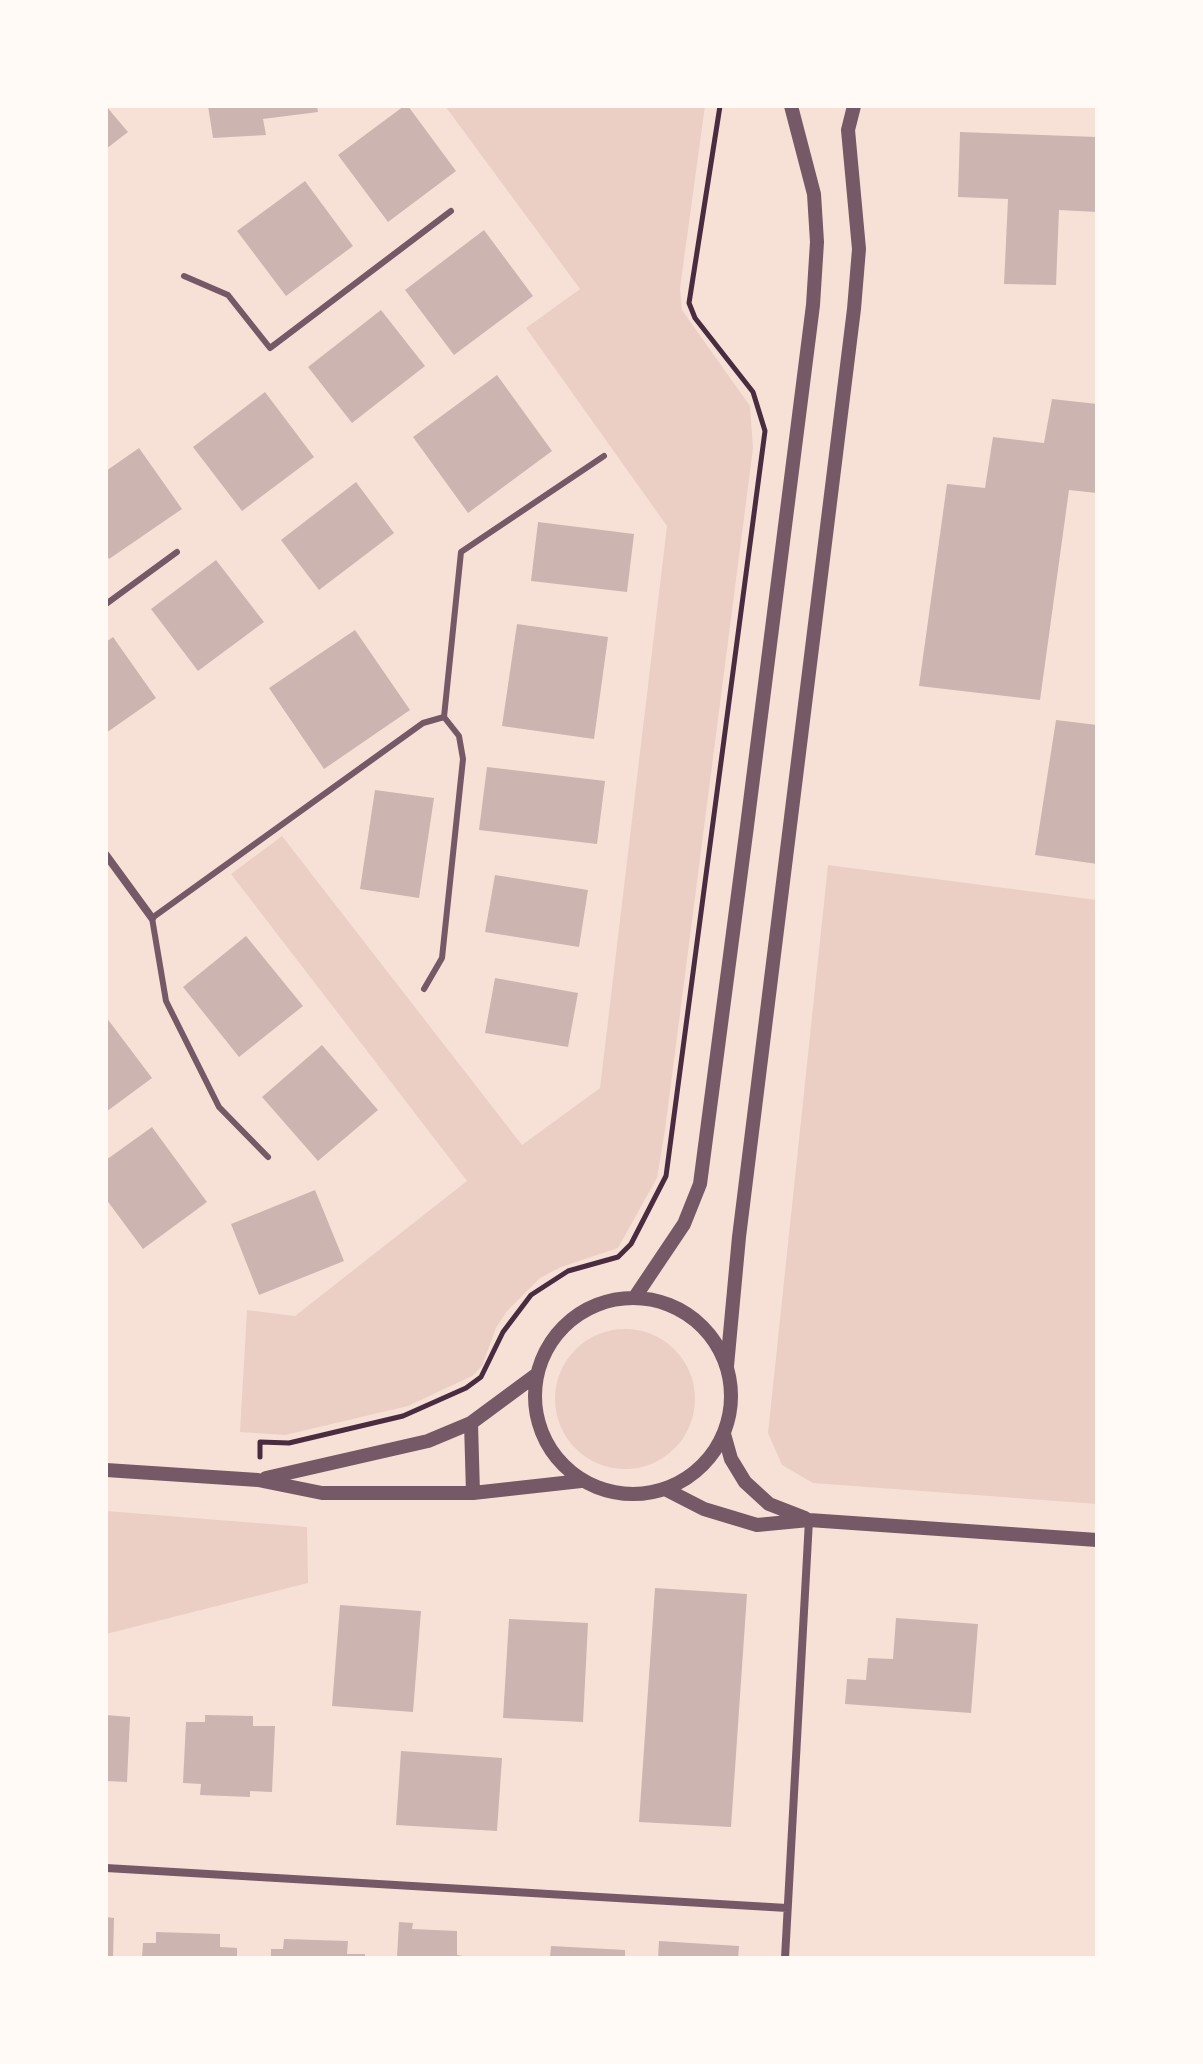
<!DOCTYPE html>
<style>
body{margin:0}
#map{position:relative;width:1203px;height:2064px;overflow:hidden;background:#f7e1d7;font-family:Figtree,sans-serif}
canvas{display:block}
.frame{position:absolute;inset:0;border:108px solid #fffaf5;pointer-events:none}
</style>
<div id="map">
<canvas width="1203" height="2064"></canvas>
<div class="frame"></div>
</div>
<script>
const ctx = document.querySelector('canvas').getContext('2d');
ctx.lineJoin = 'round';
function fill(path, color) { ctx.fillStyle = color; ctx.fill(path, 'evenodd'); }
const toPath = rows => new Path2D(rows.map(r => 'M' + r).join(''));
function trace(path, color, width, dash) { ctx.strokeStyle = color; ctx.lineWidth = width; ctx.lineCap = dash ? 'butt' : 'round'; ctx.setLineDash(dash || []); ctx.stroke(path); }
fill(toPath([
 [445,106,705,106,680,288,682,310,750,406,753,448,665,1130,657,1178,618,1248,561,1267,540,1278,507,1311,496,1328,482,1366,472,1376,408,1406,285,1435,240,1432,247,1310,295,1316,467,1181,231,874,282,836,522,1145,600,1088,667,526,526,328,580,289],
 [828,865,1097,900,1097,1504,813,1483,782,1465,768,1433],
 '555 1399a70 70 0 1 1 140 0a70 70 0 1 1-140 0Z',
 [106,1511,307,1527,308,1583,106,1634]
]), '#ebcfc5');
fill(toPath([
 [106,106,128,132,106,149],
 [208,106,317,106,318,112,263,119,266,135,213,138],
 [404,106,408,106,456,171,388,222,338,155],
 [960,132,1097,137,1097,212,1059,210,1056,285,1004,284,1008,199,958,197],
 [305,181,353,246,286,296,237,231],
 [484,230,533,296,454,355,405,290],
 [381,310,425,366,352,423,308,367],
 [497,375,552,451,468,513,413,437],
 [265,392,314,457,242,511,193,447],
 [1052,399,1097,404,1097,493,1069,490,1040,700,919,686,947,484,985,488,993,437,1044,443],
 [139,448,182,509,109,559,106,555,106,471],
 [356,482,394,533,319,590,281,540],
 [538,522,634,534,627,592,531,581],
 [216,560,264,622,198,671,151,609],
 [517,624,608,637,594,739,502,726],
 [355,630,410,710,324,769,269,688],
 [113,637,156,698,106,733,106,642],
 [1056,720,1097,725,1097,864,1035,855],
 [487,767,605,781,597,844,479,830],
 [375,790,434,798,419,898,360,889],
 [495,875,588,890,579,947,485,932],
 [246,936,303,1006,239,1057,183,987],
 [495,978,578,993,568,1047,485,1033],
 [106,1017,152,1078,106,1112],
 [322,1045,378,1110,318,1161,262,1097],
 [152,1127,207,1202,143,1249,106,1199,106,1160],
 [315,1190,344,1261,259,1295,231,1224],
 [655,1588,747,1594,731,1827,639,1822],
 [340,1605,421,1611,413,1712,332,1706],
 [896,1618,978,1624,971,1713,845,1704,847,1679,866,1680,868,1658,893,1659],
 [509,1619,588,1623,583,1722,503,1718],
 [106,1715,130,1717,127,1782,106,1781],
 [205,1715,253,1716,253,1726,275,1726,272,1792,250,1791,250,1797,200,1795,201,1784,183,1783,186,1722,205,1722],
 [401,1751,502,1758,497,1831,396,1825],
 [106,1917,114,1918,113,1958,106,1958],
 [399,1922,413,1923,412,1929,457,1931,457,1955,474,1958,397,1958],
 [156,1932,220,1934,220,1947,237,1948,237,1958,142,1958,143,1943,156,1943],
 [284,1939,348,1941,347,1954,365,1954,365,1958,271,1958,271,1949,283,1949],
 [659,1941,739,1946,738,1958,658,1958],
 [551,1946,625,1950,625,1958,550,1958]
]), '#ccb4b1');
trace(toPath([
 [260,1457,260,1442,289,1443,403,1416,466,1388,481,1377,503,1332,531,1295,568,1271,618,1257,631,1244,666,1176,765,431,753,392,695,318,689,303,720,106]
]), '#4a2c40', 5);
trace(toPath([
 [184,276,228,295,270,348,451,211],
 [106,604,177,552],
 [424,989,442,958,463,759,459,736,444,717],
 [268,1157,219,1107,166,1001,152,918,423,723,444,717,461,552,604,456]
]), '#755966', 6);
trace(toPath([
 [106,855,152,918],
 [106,1868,787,1908],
 [785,1958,809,1520]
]), '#755966', 8);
trace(toPath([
 [635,1297,684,1224,700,1184,747,826,813,305,817,242,814,194,791,106],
 '535 1396a98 98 0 1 1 196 0a98 98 0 1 1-196 0Z',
 [727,1366,739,1237,854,309,859,249,848,130,854,106],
 [471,1423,473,1493],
 [724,1434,731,1459,745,1482,769,1504,805,1518],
 [106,1470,258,1480,322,1493,473,1493,581,1481],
 [266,1478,428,1441,471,1423,536,1375],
 [665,1489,704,1509,757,1525,809,1520,1097,1540]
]), '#755966', 14);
</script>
